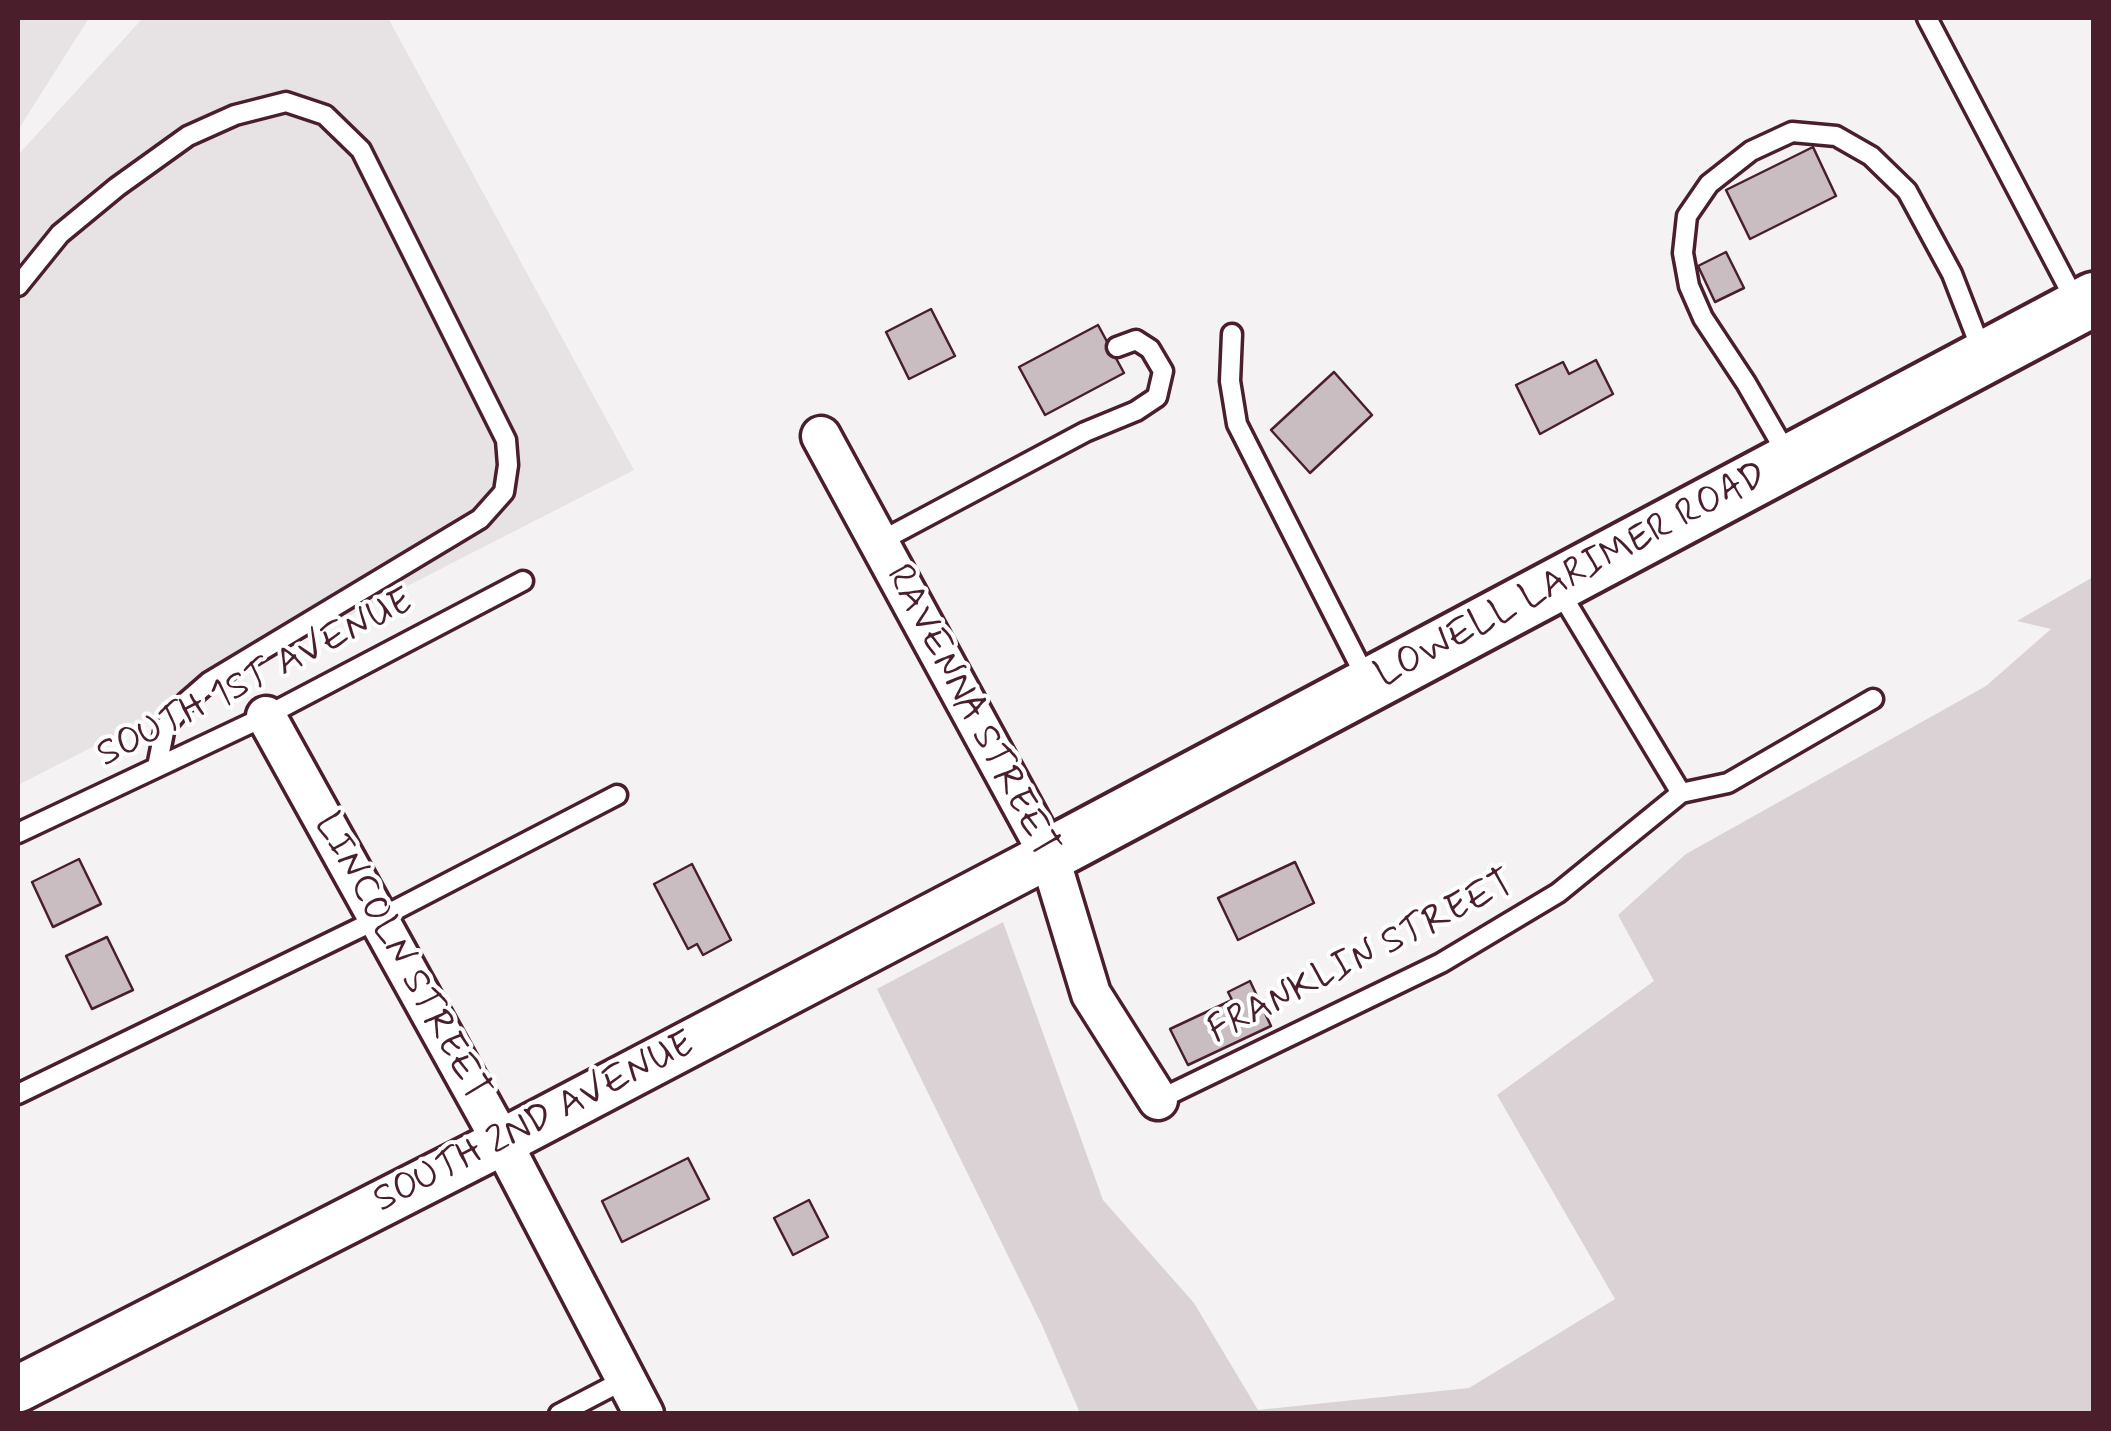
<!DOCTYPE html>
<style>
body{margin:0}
#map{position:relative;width:2111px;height:1431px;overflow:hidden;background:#f4f2f2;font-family:Mynerve,sans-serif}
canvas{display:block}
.frame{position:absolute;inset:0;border:20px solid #4a1f2b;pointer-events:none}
</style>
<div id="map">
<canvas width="2111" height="1431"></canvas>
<div class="frame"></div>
</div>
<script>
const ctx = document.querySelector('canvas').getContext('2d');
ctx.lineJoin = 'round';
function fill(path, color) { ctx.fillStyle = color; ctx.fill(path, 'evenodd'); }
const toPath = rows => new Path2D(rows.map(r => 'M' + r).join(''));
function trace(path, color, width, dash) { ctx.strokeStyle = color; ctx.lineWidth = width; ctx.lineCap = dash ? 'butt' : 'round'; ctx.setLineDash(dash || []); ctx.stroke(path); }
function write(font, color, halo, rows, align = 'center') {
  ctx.font = font + ' Mynerve,sans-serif'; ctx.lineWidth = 8; ctx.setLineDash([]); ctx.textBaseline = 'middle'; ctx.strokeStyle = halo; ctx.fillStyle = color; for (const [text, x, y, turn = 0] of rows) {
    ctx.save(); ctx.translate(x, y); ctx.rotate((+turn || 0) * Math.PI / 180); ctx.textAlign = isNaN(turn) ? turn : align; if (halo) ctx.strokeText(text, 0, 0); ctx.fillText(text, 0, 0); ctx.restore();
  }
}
fill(toPath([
 [18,18,89,18,18,130],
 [143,18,388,18,634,470,18,785,18,155]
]), '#e7e2e3');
fill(toPath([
 [2093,577,2093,1413,1080,1413,1042,1325,877,989,1003,922,1103,1200,1194,1303,1258,1410,1469,1388,1615,1299,1497,1095,1654,981,1618,915,1686,854,1986,686,2051,629,2017,621]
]), '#dbd2d5');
const building = toPath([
 [1813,147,1836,196,1750,239,1726,190,1813,147],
 [1726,252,1744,288,1715,302,1698,266,1726,252],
 [931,309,955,356,909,379,886,332,931,309],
 [1098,325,1124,373,1045,415,1019,367,1098,325],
 [1596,360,1613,394,1540,434,1516,385,1563,362,1569,374,1596,360],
 [1334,372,1372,415,1310,473,1271,430,1334,372],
 [79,859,101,904,53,927,32,882,79,859],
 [1295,862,1314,903,1238,940,1218,898,1295,862],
 [692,864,731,940,703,955,697,944,688,949,654,884,692,864],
 [107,937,133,990,92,1009,66,956,107,937],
 [1250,981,1271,1026,1188,1065,1170,1029,1232,1000,1228,992,1250,981],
 [688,1158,709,1199,622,1242,602,1201,688,1158],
 [809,1200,828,1237,793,1255,774,1218,809,1200]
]);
fill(building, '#cabdc1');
trace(building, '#4a1f2b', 2.5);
const service = toPath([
 [1927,18,2076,302],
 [18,286,60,234,117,187,188,136,235,115,286,102,325,115,361,150,506,440,508,465,504,492,480,519,209,682,186,702,165,727,157,767],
 [1232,334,1230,381,1237,424,1367,680],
 [1788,456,1746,383,1703,318,1689,286,1683,253,1687,216,1709,184,1751,151,1792,132,1836,136,1871,156,1907,191,1952,274,1983,354],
 [879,542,1085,432,1136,411,1157,397,1163,371,1150,349,1136,340,1117,347],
 [1681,793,1728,783,1873,699],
 [18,833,266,716,523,581],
 [18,1094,378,919,617,795],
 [1158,1100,1441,963,1558,893,1681,793,1557,587],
 [559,1414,626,1379]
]);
const minor = toPath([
 [821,436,1049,855,1091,994,1158,1100],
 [266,716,502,1142,644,1414]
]);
const tertiary = toPath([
 [18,1389,502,1142,1049,855]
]);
const secondary = toPath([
 [1049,855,2094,299]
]);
trace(service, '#4a1f2b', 25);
trace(minor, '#4a1f2b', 45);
trace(tertiary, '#4a1f2b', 52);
trace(secondary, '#4a1f2b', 60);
trace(service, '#fff', 18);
trace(minor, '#fff', 38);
trace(tertiary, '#fff', 45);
trace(secondary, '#fff', 52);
write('38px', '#4a1f2b', '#fff', [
 ["LOWELL LARIMER ROAD",1572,577,-28],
 ["SOUTH 1ST AVENUE",256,680,-27],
 ["RAVENNA STREET",970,712,62],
 ["LINCOLN STREET",400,958,61],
 ["FRANKLIN STREET",1362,959,-27],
 ["SOUTH 2ND AVENUE",535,1124,-27]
]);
</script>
